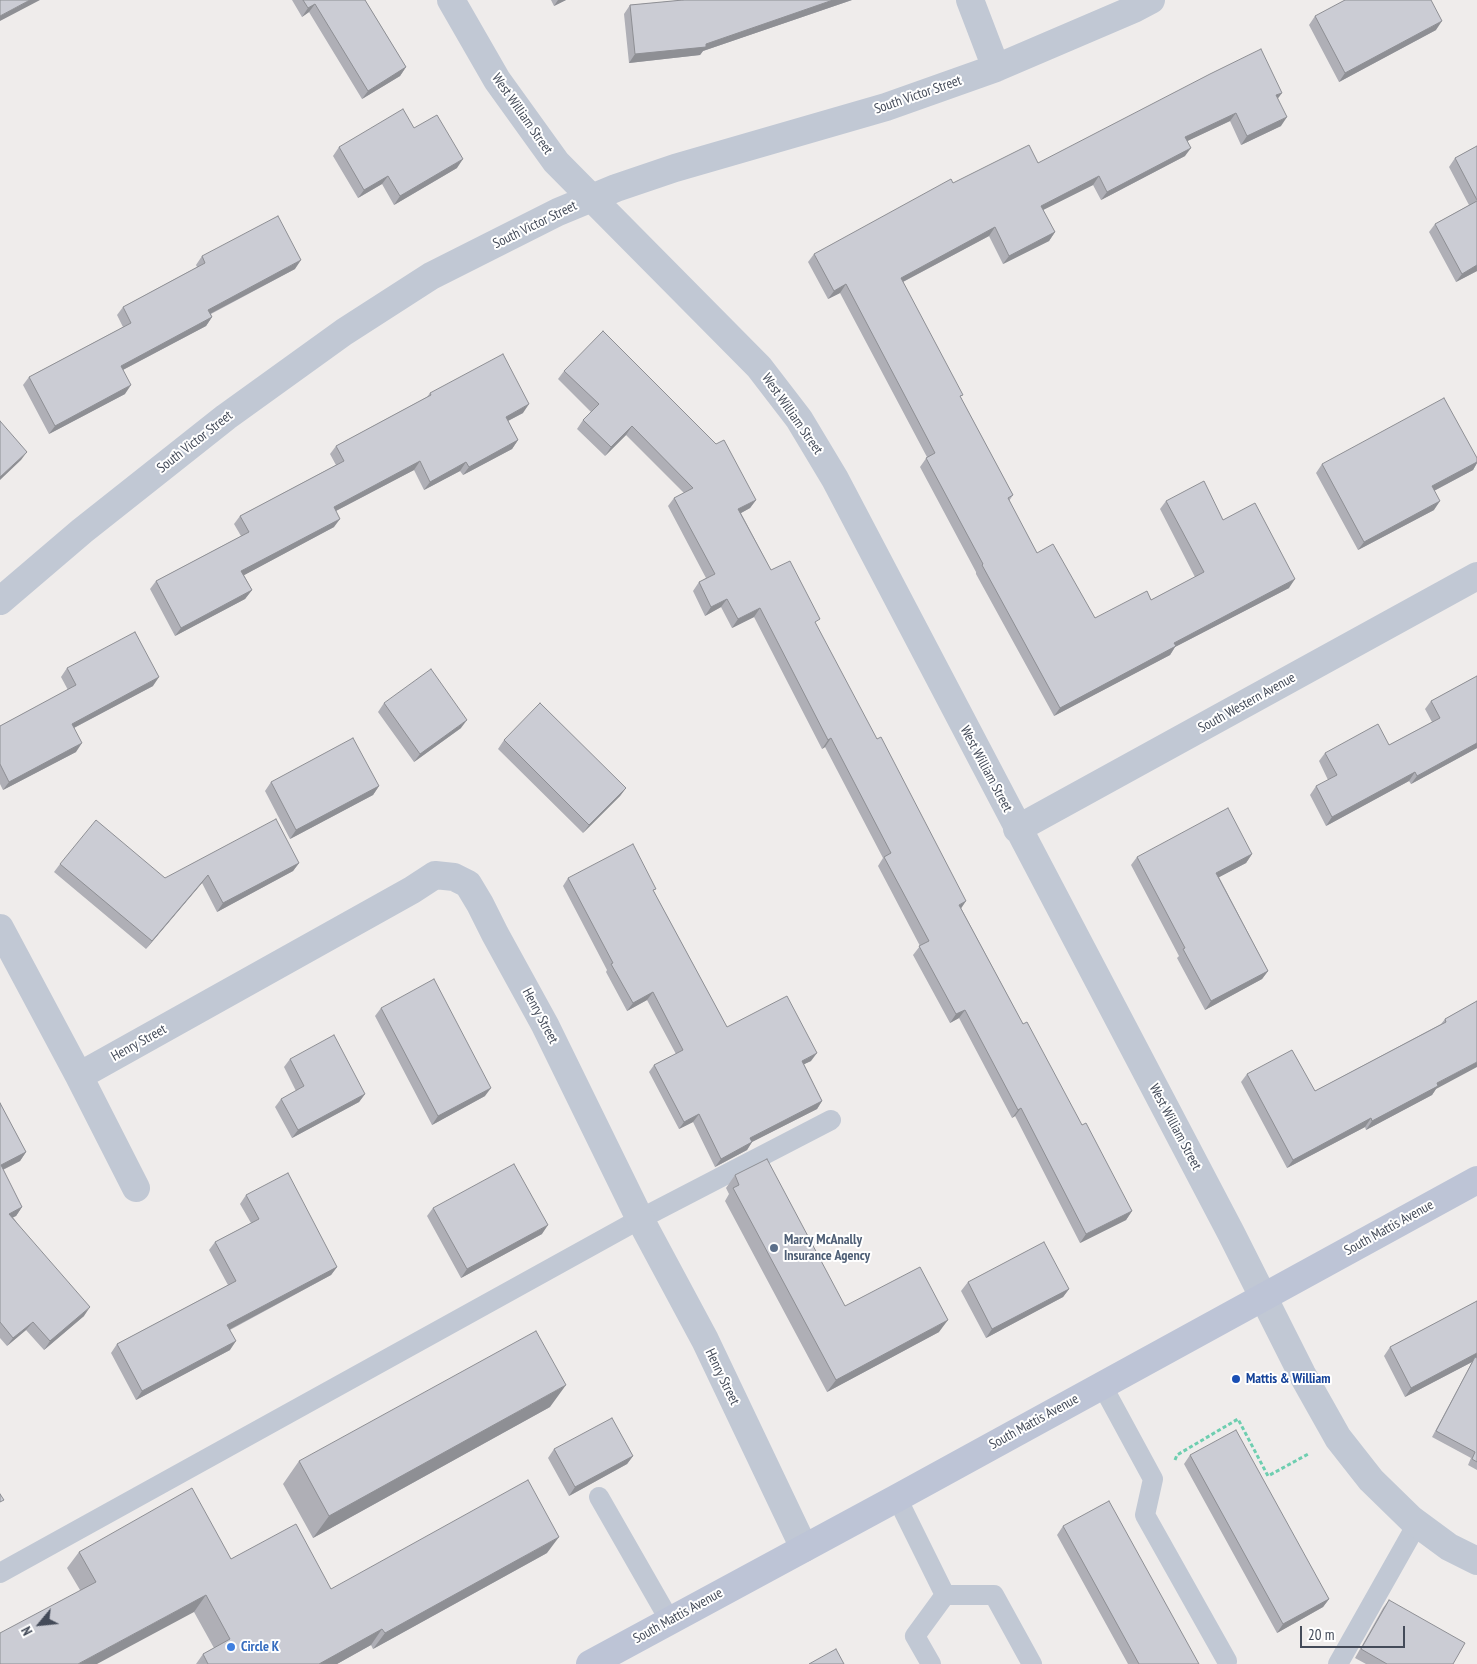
<!DOCTYPE html>
<style>
body{margin:0}
#map{position:relative;width:1477px;height:1664px;overflow:hidden;background:#efeceb;font-family:"PT Sans Narrow",sans-serif}
canvas{display:block}
.north{position:absolute;left:15px;top:1599px;width:50px;height:50px;-webkit-text-stroke:4px #fff;paint-order:stroke;rotate:242deg;font-size:14px;font-weight:700;line-height:20px;text-align:center;color:#444b59}
.north::after{content:'';display:block;margin:auto;width:18px;height:22px;background:#444b59;clip-path:polygon(50% 0,100% 100%,50% 72%,0 100%)}
.scale{position:absolute;left:1300px;top:1626px;width:105px;height:22px;box-sizing:border-box;border:2px solid #444b59;border-top:0;padding-left:6px;font-size:15px;line-height:18px;white-space:nowrap;color:#444b59;-webkit-text-stroke:4px #fff;paint-order:stroke}
</style>
<div id="map">
<canvas width="1477" height="1664"></canvas>
<div class="north">N</div>
<div class="scale">20 m</div>
</div>
<script>
const ctx = document.querySelector('canvas').getContext('2d');
ctx.lineJoin = 'round';
const toPath = rows => new Path2D(rows.map(r => 'M' + r).join(''));
function trace(path, color, width, dash) { ctx.strokeStyle = color; ctx.lineWidth = width; ctx.lineCap = dash ? 'butt' : 'round'; ctx.setLineDash(dash || []); ctx.stroke(path); }
function fill(path, color) { ctx.fillStyle = color; ctx.fill(path, 'evenodd'); }
function write(font, color, halo, rows, align = 'center') {
  ctx.font = font + ' "PT Sans Narrow",sans-serif'; ctx.lineWidth = 4; ctx.setLineDash([]); ctx.textBaseline = 'middle'; ctx.strokeStyle = halo; ctx.fillStyle = color; for (const [text, x, y, turn = 0] of rows) {
    ctx.save(); ctx.translate(x, y); ctx.rotate((+turn || 0) * Math.PI / 180); ctx.textAlign = isNaN(turn) ? turn : align; if (halo) ctx.strokeText(text, 0, 0); ctx.fillText(text, 0, 0); ctx.restore();
  }
}
trace(toPath([
 [1175,1460,1177,1455,1238,1419,1268,1476,1310,1453]
]), '#6eceb0', 3, [4, 2.5]);
trace(toPath([
 [1102,1385,1153,1479,1145,1515,1227,1661],
 [599,1497,670,1621],
 [897,1498,945,1595],
 [0,1573,640,1219,831,1120],
 [945,1595,994,1595,1032,1664],
 [931,1664,915,1636,945,1595],
 [1338,1664,1417,1524]
]), '#c1c8d4', 20);
trace(toPath([
 [451,0,497,80,556,162,759,367,799,419,835,479,1231,1233,1302,1374,1338,1438,1371,1480,1411,1519,1449,1547,1477,1561],
 [970,0,996,68],
 [0,601,82,531,226,417,344,332,431,276,558,212,616,188,675,168,886,107,996,68,1134,9,1151,0],
 [1017,829,1477,576],
 [0,928,79,1076,136,1188],
 [79,1076,412,890,435,875,454,877,468,884,480,904,495,934,545,1025,640,1219,705,1340,804,1548]
]), '#c1c8d4', 28);
trace(toPath([
 [590,1664,897,1498,1477,1180]
]), '#bdc4d6', 28);
fill(toPath([
 [292,0,365,0,406,67,400,76,362,99,309,12,302,17],
 [551,0,566,0,554,6],
 [683,0,852,0,703,51,700,55,629,63,624,14,630,5],
 [1315,16,1436,30,1339,82,1309,25],
 [1278,99,1281,126,1241,145,1230,121,1187,141,1185,156,1101,200,1093,185,1043,210,1055,232,1049,241,1003,264,989,236,903,282,961,398,1013,495,1009,501,1037,553,1095,618,1151,600,1195,577,1160,509,1166,501,1223,520,1289,588,1175,647,1170,655,1054,716,976,574,976,572,920,467,927,457,840,293,828,299,808,262,814,254,953,183,1038,163],
 [414,128,457,168,394,205,382,184,358,198,333,156,339,147],
 [1477,146,1477,271,1456,282,1429,232,1435,224,1469,205,1449,167,1455,158],
 [202,256,295,269,211,314,212,317,206,326,123,370,125,394,49,434,23,385,29,377,123,327,117,315,123,307,197,267,196,265],
 [564,371,756,500,750,508,741,513,771,570,816,625,961,908,1023,1024,1132,1211,1126,1220,1080,1243,1015,1116,1012,1118,959,1018,950,1023,913,955,920,946,878,866,883,858,825,747,822,749,754,617,732,628,721,607,705,616,693,591,699,582,706,578,668,506,674,498,684,493,626,435,605,456,577,429,583,420,591,412,558,379],
 [430,393,523,413,508,421,518,440,512,449,463,475,460,471,424,490,414,470,336,511,334,527,244,575,252,590,245,599,175,636,150,589,156,581,241,536,234,524,240,516,336,465,330,454,336,446,427,397],
 [1477,458,1477,463,1473,470,1434,491,1434,510,1358,550,1316,473,1322,464],
 [67,668,153,686,74,728,76,752,3,790,0,784,0,726,68,690,61,677],
 [1477,676,1477,748,1411,784,1409,781,1326,826,1310,795,1316,786,1328,780,1319,761,1325,753,1389,745,1432,722,1425,709,1431,701],
 [384,703,461,728,414,762,378,712],
 [504,740,626,788,620,796,583,833,498,749],
 [271,782,379,786,373,795,290,839,265,791],
 [1252,854,1246,863,1219,877,1268,971,1262,979,1205,1010,1177,958,1179,956,1131,865,1137,857],
 [299,863,293,871,217,912,202,883,146,949,54,872,60,864,165,878],
 [568,878,654,892,727,1027,811,1061,804,1064,822,1101,817,1109,752,1142,747,1150,715,1167,693,1122,679,1129,649,1072,654,1065,676,1054,647,1000,627,1011,606,972,607,970,563,886],
 [1477,1001,1436,1089,1432,1095,1366,1130,1365,1127,1287,1168,1241,1082,1247,1074,1315,1091,1441,1024,1445,1019],
 [381,1008,485,1096,432,1125,375,1016],
 [290,1059,365,1094,359,1102,292,1138,275,1107,281,1099,296,1091,284,1067],
 [0,1103,26,1152,20,1161,3,1170,22,1207,16,1216,13,1217,84,1316,44,1350,26,1330,7,1346,0,1338],
 [735,1175,845,1306,939,1332,827,1392,725,1201,729,1194,726,1188],
 [246,1195,337,1267,331,1275,230,1330,230,1350,136,1400,111,1353,117,1344,228,1285,209,1250,215,1242,251,1223,240,1204],
 [433,1208,542,1234,461,1278,427,1216],
 [968,1282,1069,1289,1063,1297,986,1338,961,1291],
 [1477,1301,1477,1470,1468,1465,1471,1458,1432,1437,1472,1362,1405,1397,1384,1356,1390,1347],
 [550,1407,313,1538,283,1484,299,1461],
 [554,1449,633,1456,627,1464,569,1496,548,1458],
 [1190,1455,1329,1599,1323,1607,1277,1633,1184,1464],
 [1063,1526,1199,1664,1128,1664,1057,1535],
 [79,1552,231,1559,331,1589,547,1553,373,1649,371,1645,337,1664,196,1664,203,1654,214,1648,194,1612,80,1590,67,1568],
 [1389,1600,1453,1664,1366,1664,1355,1658,1383,1608]
]), '#afafb6');
fill(toPath([
 [30,0,40,0,0,21,0,16],
 [558,0,566,0,554,6],
 [833,0,852,0,703,51,700,55,629,63,635,54,706,44],
 [315,4,309,12,302,17,308,8],
 [1442,21,1436,30,1339,82,1345,73],
 [406,67,400,76,362,99,368,91],
 [1282,93,1276,101,1276,95],
 [1236,113,1230,121,1179,145,1185,137],
 [1287,117,1281,126,1241,145,1247,136],
 [1191,148,1185,156,1101,200,1107,192],
 [463,159,457,168,394,205,400,196],
 [388,176,382,184,358,198,364,190],
 [1099,176,1093,185,1035,214,1041,206],
 [995,227,989,236,895,286,901,278],
 [1055,232,1049,241,1003,264,1009,256],
 [301,260,295,269,202,318,208,310],
 [1477,265,1477,271,1456,282,1462,274],
 [846,284,840,293,828,299,834,291],
 [212,317,206,326,115,374,121,366],
 [131,385,125,394,49,434,55,426],
 [529,404,523,413,500,425,506,417],
 [632,426,626,435,605,456,611,447],
 [518,440,512,449,463,475,469,467],
 [27,452,21,460,0,480,0,477],
 [420,461,414,470,328,515,334,507],
 [466,462,460,471,424,490,430,482],
 [1477,462,1477,463,1473,470,1426,495,1432,486],
 [756,500,750,508,732,518,738,509],
 [1440,501,1434,510,1358,550,1364,542],
 [340,519,334,527,235,580,241,571],
 [1295,579,1289,588,1175,647,1170,655,1054,716,1060,708,1174,643],
 [252,590,245,599,175,636,181,628],
 [727,599,721,607,705,616,711,607],
 [760,608,754,617,732,628,738,619],
 [159,677,153,686,66,732,72,724],
 [467,720,461,728,414,762,420,754],
 [831,738,825,747,822,749,828,740],
 [82,743,76,752,3,790,9,782],
 [1477,743,1477,748,1411,784,1417,776],
 [1415,772,1409,781,1326,826,1332,817],
 [379,786,373,795,290,839,296,830],
 [626,788,620,796,583,833,589,825],
 [1252,854,1246,863,1210,882,1216,873],
 [299,863,293,871,217,912,223,903],
 [208,875,202,883,146,949,152,941],
 [966,901,960,910,959,905],
 [1268,971,1262,979,1205,1010,1211,1001],
 [653,992,647,1000,627,1011,633,1003],
 [965,1010,959,1018,950,1023,956,1014],
 [817,1053,811,1061,796,1068,802,1061],
 [1477,1062,1477,1067,1436,1089,1432,1095,1366,1130,1372,1121,1437,1083],
 [491,1088,485,1096,432,1125,438,1116],
 [365,1094,359,1102,292,1138,298,1130],
 [822,1101,817,1109,744,1146,750,1138],
 [1021,1108,1015,1116,1012,1118,1018,1110],
 [699,1114,693,1122,679,1129,684,1122],
 [1371,1118,1365,1127,1287,1168,1293,1160],
 [752,1142,747,1150,715,1167,721,1159],
 [26,1152,20,1161,0,1171,1,1165],
 [22,1207,16,1216,3,1222,9,1214],
 [1132,1211,1126,1220,1080,1243,1086,1234],
 [548,1225,542,1234,461,1278,467,1269],
 [337,1267,331,1275,221,1334,227,1325],
 [1069,1289,1063,1297,986,1338,992,1329],
 [90,1307,84,1316,44,1350,50,1341],
 [948,1320,939,1332,827,1392,836,1380],
 [33,1322,26,1330,7,1346,13,1338],
 [236,1341,230,1350,136,1400,142,1391],
 [1477,1353,1477,1359,1475,1357,1472,1362,1405,1397,1411,1388],
 [566,1385,550,1407,313,1538,329,1516],
 [633,1456,627,1464,569,1496,575,1487],
 [559,1537,547,1553,373,1649,385,1633],
 [206,1595,194,1612,97,1664,78,1664],
 [1329,1599,1323,1607,1277,1633,1283,1624],
 [382,1629,371,1645,337,1664,319,1664]
]), '#8e8f94');
const building = toPath([
 [0,0,30,0,0,16,0,0],
 [303,0,365,0,406,67,368,91,315,4,308,8,303,0],
 [683,0,833,0,706,44,706,47,635,54,630,5,683,0],
 [1345,0,1431,0,1442,21,1345,73,1315,16,1345,0],
 [1261,49,1282,93,1276,95,1287,117,1247,136,1236,113,1185,137,1191,148,1107,192,1099,176,1041,206,1055,232,1009,256,995,227,901,278,963,395,960,396,1013,495,1008,498,1037,553,1053,544,1095,618,1147,591,1151,600,1204,572,1166,501,1204,481,1223,520,1255,503,1295,579,1174,643,1176,646,1060,708,982,565,983,564,926,458,935,453,846,284,834,291,814,254,951,179,953,183,1029,145,1038,163,1210,74,1261,49],
 [403,109,414,128,437,115,463,159,400,196,388,176,364,190,339,147,403,109],
 [1477,146,1477,200,1455,158,1477,146],
 [1477,201,1477,265,1462,274,1435,224,1477,201],
 [278,216,301,260,208,310,212,317,121,366,131,385,55,426,29,377,131,323,123,307,205,263,202,256,278,216],
 [603,331,716,444,724,440,756,500,738,509,771,570,790,561,820,619,815,622,877,739,881,737,966,901,959,905,1023,1024,1027,1022,1082,1125,1086,1123,1132,1211,1086,1234,1021,1108,1018,1110,965,1010,956,1014,919,946,929,941,884,857,891,853,831,738,828,740,760,608,738,619,727,599,711,607,699,582,715,574,674,498,693,488,632,426,611,447,583,420,599,404,564,371,603,331],
 [503,354,529,404,506,417,518,440,469,467,466,462,430,482,420,461,334,507,340,519,241,571,252,590,181,628,156,581,249,532,240,516,344,461,336,446,431,395,430,393,503,354],
 [1444,398,1477,458,1477,462,1432,486,1440,501,1364,542,1322,464,1444,398],
 [0,421,27,452,0,477,0,421],
 [135,632,159,677,72,724,82,743,9,782,0,764,0,726,76,685,67,668,135,632],
 [431,669,467,720,420,754,384,703,431,669],
 [1477,676,1477,743,1417,776,1415,772,1332,817,1316,786,1337,775,1325,753,1378,724,1389,745,1440,718,1431,701,1477,676],
 [540,703,626,788,589,825,504,740,540,703],
 [353,738,379,786,296,830,271,782,353,738],
 [1228,808,1252,854,1216,873,1268,971,1211,1001,1183,949,1185,948,1137,857,1228,808],
 [276,819,299,863,223,903,208,875,152,941,60,864,96,820,165,878,276,819],
 [633,844,656,889,653,890,727,1027,787,996,817,1053,802,1061,822,1101,750,1138,752,1142,721,1159,699,1114,684,1122,654,1065,683,1050,653,992,633,1003,611,964,613,963,568,878,633,844],
 [434,979,491,1088,438,1116,381,1008,434,979],
 [1477,1001,1477,1062,1437,1083,1438,1086,1372,1121,1371,1118,1293,1160,1247,1074,1292,1050,1315,1091,1446,1022,1445,1019,1477,1001],
 [334,1035,365,1094,298,1130,281,1099,304,1086,290,1059,334,1035],
 [0,1103,26,1152,1,1165,22,1207,9,1214,90,1307,50,1341,33,1322,13,1338,0,1322,0,1103],
 [767,1159,845,1306,920,1267,948,1320,836,1380,733,1188,739,1185,735,1175,767,1159],
 [514,1164,548,1225,467,1269,433,1208,514,1164],
 [288,1173,337,1267,227,1325,236,1341,142,1391,117,1344,236,1281,215,1242,259,1219,246,1195,288,1173],
 [1044,1242,1069,1289,992,1329,968,1282,1044,1242],
 [1477,1301,1477,1353,1411,1388,1390,1347,1477,1301],
 [536,1331,566,1385,329,1516,299,1461,536,1331],
 [1475,1357,1477,1358,1477,1462,1472,1459,1475,1452,1436,1431,1475,1357],
 [612,1418,633,1456,575,1487,554,1449,612,1418],
 [1236,1430,1329,1599,1283,1624,1190,1455,1236,1430],
 [528,1480,559,1537,385,1633,382,1629,319,1664,208,1664,203,1654,230,1639,206,1595,78,1664,0,1664,0,1633,96,1582,79,1552,192,1488,231,1559,296,1524,331,1589,528,1480],
 [0,1494,4,1500,0,1502,0,1494],
 [1109,1501,1199,1664,1139,1664,1063,1526,1109,1501],
 [1389,1600,1465,1643,1453,1664,1387,1664,1361,1649,1389,1600],
 [836,1649,844,1664,809,1664,836,1649]
]);
fill(building, '#cbccd4');
trace(building, '#8e8f94', 1);
for (const [x, y, r, color] of [
 [774,1248,5,"#5c6f8a"],
 [1236,1379,5,"#1a4fb4"],
 [231,1647,5,"#3f7fe0"]
]) { const dot = new Path2D(); dot.arc(x, y, r, 0, 2 * Math.PI); ctx.fillStyle = color; ctx.fill(dot); trace(dot, '#fff', 2); }
write('14px', '#444b59', '#fff', [
 ["South Victor Street",918,95,-19],
 ["West William Street",522,114,55],
 ["South Victor Street",535,225,-26],
 ["West William Street",792,414,55],
 ["South Victor Street",195,442,-38],
 ["South Western Avenue",1247,703,-29],
 ["West William Street",986,769,62],
 ["Henry Street",540,1016,62],
 ["Henry Street",139,1043,-29],
 ["West William Street",1175,1127,62],
 ["South Mattis Avenue",1389,1228,-29],
 ["Henry Street",722,1377,64],
 ["South Mattis Avenue",1034,1422,-29],
 ["South Mattis Avenue",678,1616,-29]
]);
write('bold 14px', '#4e5e75', '#fff', [
 ["Marcy McAnally",784,1240],
 ["Insurance Agency",784,1256]
], 'left');
write('bold 14px', '#164399', '#fff', [
 ["Mattis & William",1246,1379]
], 'left');
write('bold 14px', '#366cbe', '#fff', [
 ["Circle K",241,1647]
], 'left');
</script>
